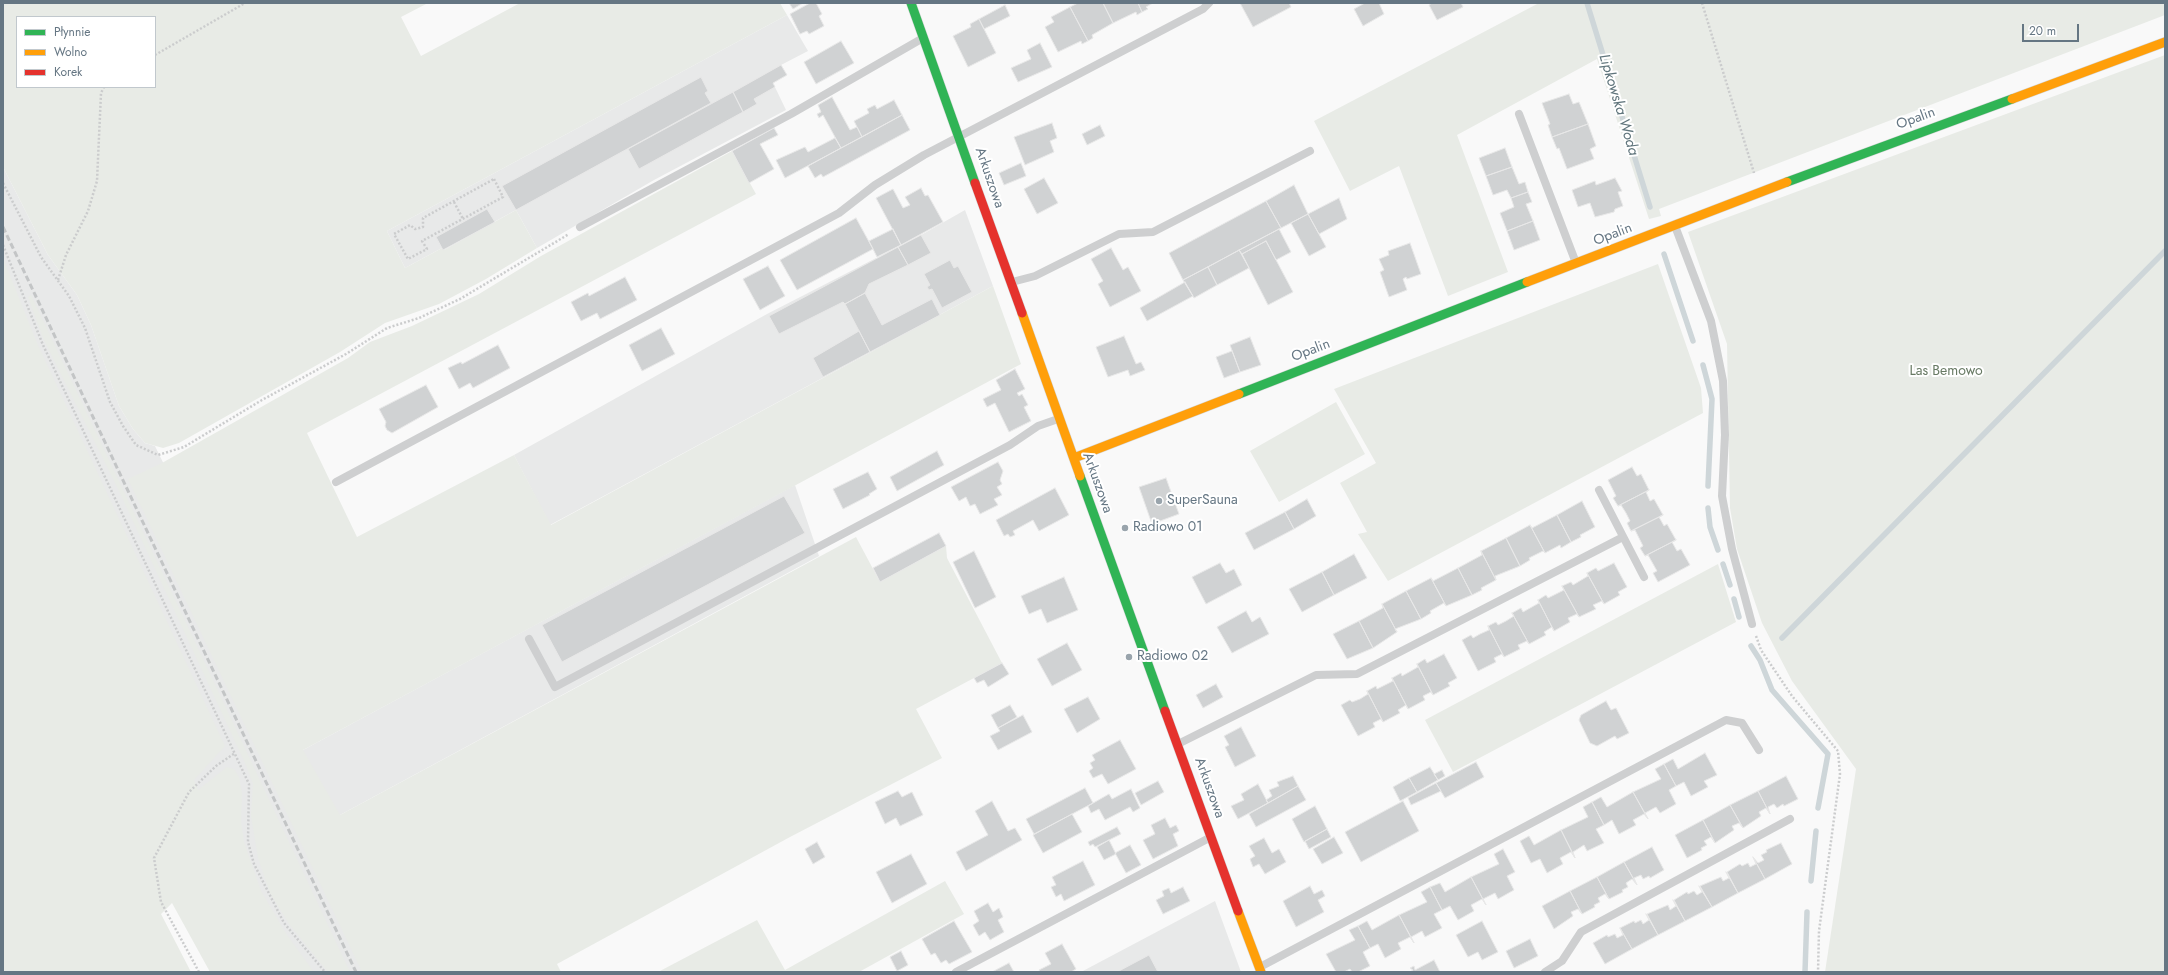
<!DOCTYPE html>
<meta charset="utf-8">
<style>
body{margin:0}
#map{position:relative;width:2168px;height:975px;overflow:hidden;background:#f9f9f9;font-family:Jost,sans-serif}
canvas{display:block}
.frame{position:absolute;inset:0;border:4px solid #657683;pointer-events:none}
.legend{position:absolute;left:16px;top:16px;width:140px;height:72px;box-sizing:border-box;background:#fff;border:1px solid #c1c8cd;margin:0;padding:5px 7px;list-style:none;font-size:12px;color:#657683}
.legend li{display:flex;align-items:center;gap:8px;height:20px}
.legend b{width:20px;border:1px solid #c1c8cd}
.scale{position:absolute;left:2022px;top:24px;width:57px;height:18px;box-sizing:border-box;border:2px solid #657683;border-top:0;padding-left:5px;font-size:12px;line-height:14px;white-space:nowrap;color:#657683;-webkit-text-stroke:3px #fff;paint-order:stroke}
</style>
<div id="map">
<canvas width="2168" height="975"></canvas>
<div class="frame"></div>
<ul class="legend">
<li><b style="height:5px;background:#30b455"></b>Płynnie</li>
<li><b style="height:5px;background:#ff9f0a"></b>Wolno</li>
<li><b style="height:5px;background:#e5322d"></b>Korek</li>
</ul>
<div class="scale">20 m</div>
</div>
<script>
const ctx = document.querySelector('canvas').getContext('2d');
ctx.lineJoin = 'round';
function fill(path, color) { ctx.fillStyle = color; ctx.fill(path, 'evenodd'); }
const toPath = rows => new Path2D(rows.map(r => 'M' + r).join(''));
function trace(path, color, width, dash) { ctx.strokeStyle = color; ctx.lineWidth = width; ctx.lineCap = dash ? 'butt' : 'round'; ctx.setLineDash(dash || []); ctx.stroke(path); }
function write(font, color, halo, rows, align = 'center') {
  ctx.font = font + ' Jost,sans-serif'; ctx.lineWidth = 4; ctx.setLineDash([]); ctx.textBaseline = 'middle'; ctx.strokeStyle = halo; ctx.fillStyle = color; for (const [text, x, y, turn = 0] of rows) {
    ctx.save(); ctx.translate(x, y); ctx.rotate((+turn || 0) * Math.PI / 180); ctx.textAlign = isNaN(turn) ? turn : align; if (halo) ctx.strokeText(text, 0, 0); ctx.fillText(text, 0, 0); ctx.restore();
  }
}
fill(toPath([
 [787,15,808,51,781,65,787,75,773,83,786,110,654,180,537,248,516,210,443,250,442,248,405,268,387,231],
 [3,167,48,255,77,295,91,325,119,406,133,429,145,443,155,446,303,750,795,485,819,556,340,815,422,972,210,972,3,375],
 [965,210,993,286,550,525,514,455,767,314,923,234],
 [1215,901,1241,972,1081,972]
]), '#e8e9e9');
fill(toPath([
 [3,3,428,3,401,17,421,56,520,3,780,3,787,15,387,231,405,268,442,248,444,250,516,210,537,248,486,279,439,304,385,323,340,352,179,443,163,448,145,443,133,429,119,406,91,325,77,295,48,255,3,167],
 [17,17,155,17,155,87,17,87],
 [1539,3,2165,3,2165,15,1659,209,1661,216,1649,219,1597,59,1457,135,1508,272,1448,296,1399,166,1350,191,1314,121],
 [2165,55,2165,972,1825,972,1856,769,1792,681,1762,623,1737,549,1730,508,1727,344,1688,232],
 [732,151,756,194,307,433,357,537,514,455,551,525,993,286,1021,364,303,750,340,815,856,537,880,582,946,546,947,558,1002,663,916,709,942,758,790,837,557,964,561,972,362,972,128,479,162,463,348,358,370,342,412,326,479,294,541,256],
 [3,258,37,343,225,746,194,780,198,790,227,767,234,769,239,777,242,793,241,821,244,842,261,891,287,935,314,972,210,972,172,903,161,914,191,972,3,972],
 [1658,264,1701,388,1703,413,1388,581,1358,534,1367,532,1340,483,1376,463,1334,389],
 [31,295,189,629,350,972,328,972,289,924,270,893,258,858,251,816,253,784,245,763,118,489,43,338,28,297],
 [1336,402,1365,454,1279,502,1250,451],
 [1718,564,1736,622,1453,772,1425,720],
 [945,881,964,914,859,972,658,972,757,920,785,970]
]), '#e8ebe6');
trace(toPath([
 [1587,3,1650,207],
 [1664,254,1693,341],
 [1703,365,1712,399,1708,486],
 [1708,508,1710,527,1718,550],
 [1723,564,1730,585],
 [1734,599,1739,617],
 [1782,638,2165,251],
 [1751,646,1760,660,1772,690,1828,754,1818,808],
 [1811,881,1816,831],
 [1805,972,1807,912]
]), '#ced6d9', 5.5);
const building = toPath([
 [789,3,803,3,793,9,789,3],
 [810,3,816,3,822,14,819,16,824,26,809,34,807,31,800,34,790,14,810,3],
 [1078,3,1103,3,1113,23,1092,35,1093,38,1088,41,1070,7,1078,3],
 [1103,3,1138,3,1142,12,1137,15,1136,12,1113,23,1103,3],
 [1138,3,1153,3,1146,7,1148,9,1142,12,1138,3],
 [1240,3,1289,3,1291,7,1253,27,1240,3],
 [1365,3,1379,3,1384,14,1363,26,1354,9,1365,3],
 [1432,3,1461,3,1463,7,1437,20,1429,5,1432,3],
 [1005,5,1010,16,984,29,979,19,1005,5],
 [1070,7,1088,41,1082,44,1081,41,1058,52,1045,27,1054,22,1051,17,1070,7],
 [979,19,996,53,968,67,953,36,971,27,970,24,979,19],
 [841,41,854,63,816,84,804,62,841,41],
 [1040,43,1052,67,1018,82,1011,68,1031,59,1027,50,1040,43],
 [781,65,787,75,773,83,775,87,754,99,757,104,743,112,733,92,781,65],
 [701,77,708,91,705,93,711,103,516,210,502,186,701,77],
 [733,92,743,112,639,169,628,149,733,92],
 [1569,94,1573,104,1579,102,1588,124,1552,137,1548,125,1550,124,1542,103,1569,94],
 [832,97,850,130,857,127,862,137,841,148,823,115,819,118,817,114,821,112,818,105,832,97],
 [894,100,902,115,862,137,854,121,869,113,867,109,875,105,877,109,894,100],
 [902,115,910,130,823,177,821,174,815,178,808,166,902,115],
 [1052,123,1057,138,1050,141,1054,152,1025,165,1014,137,1052,123],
 [1588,124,1596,146,1590,149,1594,159,1567,169,1559,148,1557,149,1552,137,1588,124],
 [1100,125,1105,136,1087,145,1082,134,1100,125],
 [774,128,778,135,760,144,774,169,749,183,732,151,774,128],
 [835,138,841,148,785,178,776,160,805,147,808,152,835,138],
 [1505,148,1512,167,1486,176,1479,158,1505,148],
 [1021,163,1026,176,1004,185,999,173,1021,163],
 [1512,167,1519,184,1525,182,1528,192,1511,198,1507,190,1493,195,1486,176,1512,167],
 [1044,178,1058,203,1037,214,1024,189,1044,178],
 [1615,178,1622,191,1618,192,1623,206,1615,209,1614,212,1595,217,1590,203,1578,207,1572,190,1595,181,1596,185,1615,178],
 [1294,185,1308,214,1281,228,1266,201,1294,185],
 [921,188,925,196,928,195,943,222,901,245,876,198,893,189,903,208,910,205,905,197,921,188],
 [1528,192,1532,202,1526,204,1533,221,1507,231,1500,213,1514,207,1511,198,1528,192],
 [1339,198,1347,219,1319,234,1308,214,1339,198],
 [1266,201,1281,228,1183,280,1169,253,1266,201],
 [487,209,495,222,443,250,436,237,487,209],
 [1308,214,1326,247,1309,256,1291,223,1308,214],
 [856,218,873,249,797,290,780,260,856,218],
 [1533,221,1540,240,1514,250,1507,231,1533,221],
 [893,229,901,245,877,257,869,241,893,229],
 [1279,229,1291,252,1276,260,1266,241,1242,254,1239,250,1279,229],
 [921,235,931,253,908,265,898,247,921,235],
 [1266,241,1293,292,1268,305,1242,254,1266,241],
 [1410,243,1421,274,1407,279,1406,277,1403,279,1407,290,1389,297,1380,272,1384,270,1379,259,1389,255,1388,251,1410,243],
 [898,247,908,265,869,284,865,293,845,304,843,302,779,334,769,316,898,247],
 [1111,248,1123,270,1128,267,1141,291,1110,307,1098,284,1103,281,1091,259,1111,248],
 [1239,250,1249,268,1217,285,1208,267,1239,250],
 [950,260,954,268,958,266,972,292,942,308,932,289,929,290,927,287,930,285,924,274,950,260],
 [768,266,785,296,760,310,743,279,768,266],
 [1208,267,1217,285,1194,298,1183,280,1208,267],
 [625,277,637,300,600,319,597,313,581,321,571,302,588,293,589,296,625,277],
 [1185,282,1193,296,1147,321,1140,308,1185,282],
 [865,293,882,325,932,299,940,315,870,352,845,304,865,293],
 [661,328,675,354,642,371,629,345,661,328],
 [859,331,870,352,823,377,813,358,859,331],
 [1124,336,1136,364,1141,362,1145,370,1130,376,1128,370,1108,377,1096,347,1124,336],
 [1250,337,1261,365,1240,372,1230,345,1250,337],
 [498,345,510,368,473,388,470,383,459,389,448,368,461,362,462,364,498,345],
 [1232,351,1240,372,1224,378,1216,357,1232,351],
 [1015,369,1025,389,1017,393,1019,396,1022,394,1028,405,1024,407,1031,421,1009,432,995,403,987,407,983,399,1001,390,996,380,1015,369],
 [426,385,438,407,392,433,387,430,385,426,386,422,379,409,426,385],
 [937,451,944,465,897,491,890,477,937,451],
 [998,462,1003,471,1000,480,1002,484,997,487,1002,495,994,499,998,505,980,514,975,504,970,506,966,497,959,501,951,487,998,462],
 [1632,467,1637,476,1641,474,1649,490,1618,506,1613,498,1616,496,1608,480,1632,467],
 [868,472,877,489,869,494,870,495,843,509,833,489,868,472],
 [1166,478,1179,514,1152,524,1139,487,1166,478],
 [1055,488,1069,515,1039,531,1033,520,1013,531,1015,535,1010,537,1008,534,1004,536,996,520,1055,488],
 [1649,490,1646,492,1650,501,1654,499,1663,515,1631,531,1627,523,1630,521,1626,513,1621,505,1618,506,1649,490],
 [784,496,805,533,562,662,542,625,784,496],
 [1307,499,1316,516,1294,529,1285,512,1307,499],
 [1582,501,1595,527,1580,535,1581,537,1571,542,1557,515,1582,501],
 [1285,512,1294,529,1254,550,1245,533,1285,512],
 [1557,515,1571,542,1561,548,1560,545,1545,553,1530,525,1532,528,1557,515],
 [1663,515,1659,517,1664,526,1667,524,1676,540,1645,556,1640,548,1643,546,1635,530,1631,531,1663,515],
 [1530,525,1545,553,1543,551,1529,558,1530,560,1520,566,1506,538,1530,525],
 [939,533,946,546,880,582,873,568,939,533],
 [1506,538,1520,566,1495,576,1496,580,1481,551,1506,538],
 [1676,540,1672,542,1677,551,1681,549,1690,565,1658,582,1653,573,1657,571,1648,555,1645,556,1676,540],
 [974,551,996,597,975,608,953,562,974,551],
 [1481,551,1496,580,1481,588,1482,590,1472,595,1458,568,1482,555,1481,551],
 [1354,554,1367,578,1334,595,1322,572,1354,554],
 [1220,563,1226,573,1234,569,1242,585,1206,604,1192,577,1220,563],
 [1614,563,1627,587,1618,592,1620,595,1604,604,1587,573,1596,568,1598,571,1614,563],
 [1458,568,1472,595,1446,606,1431,578,1433,581,1458,568],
 [1322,572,1334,595,1302,612,1289,589,1322,572],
 [1587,573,1604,604,1602,601,1593,605,1596,609,1579,617,1562,586,1571,582,1573,585,1588,576,1587,573],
 [1064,577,1078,610,1047,623,1041,609,1029,614,1021,596,1064,577],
 [1431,578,1446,606,1444,603,1430,611,1431,613,1421,619,1406,591,1431,578],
 [1562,586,1579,617,1577,614,1568,618,1570,622,1554,631,1538,600,1546,595,1548,598,1564,590,1562,586],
 [1406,591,1421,619,1395,629,1397,632,1382,604,1406,591],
 [1538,600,1554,631,1552,627,1544,632,1546,635,1529,644,1512,613,1521,608,1523,612,1539,603,1538,600],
 [1382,604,1397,632,1373,648,1359,621,1383,608,1382,604],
 [1246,611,1252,622,1260,617,1269,634,1232,653,1217,627,1246,611],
 [1512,613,1529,644,1527,641,1518,645,1520,649,1504,657,1488,626,1496,622,1498,625,1506,621,1514,616,1512,613],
 [1359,621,1373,648,1347,659,1333,634,1359,621],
 [1488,626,1504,657,1502,654,1494,658,1496,662,1478,671,1462,640,1471,635,1473,638,1480,634,1489,630,1488,626],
 [1067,643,1082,670,1052,686,1037,659,1067,643],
 [1444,654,1457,678,1448,683,1450,686,1433,695,1417,664,1425,659,1427,663,1444,654],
 [1002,663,1009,674,988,687,984,680,977,683,974,678,1002,663],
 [1417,664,1433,695,1431,692,1423,696,1425,700,1408,709,1392,678,1401,673,1402,676,1418,667,1417,664],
 [1392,678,1408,709,1406,705,1398,710,1400,713,1383,722,1367,691,1376,686,1377,689,1393,681,1392,678],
 [1216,684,1223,697,1203,708,1196,695,1216,684],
 [1367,691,1383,722,1381,719,1373,723,1375,727,1358,736,1341,705,1350,700,1352,702,1360,699,1368,694,1367,691],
 [1088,697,1100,719,1077,733,1064,709,1088,697],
 [1606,701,1611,710,1616,708,1629,733,1617,739,1615,736,1597,746,1590,743,1579,720,1581,715,1606,701],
 [1010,705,1017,717,998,728,991,715,1010,705],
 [1023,715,1032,732,998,750,990,736,1000,731,998,728,1023,715],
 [1241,727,1256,756,1235,767,1225,747,1229,745,1224,736,1241,727],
 [1120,740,1136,769,1108,784,1102,774,1093,778,1089,771,1093,768,1090,763,1095,760,1092,755,1120,740],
 [1705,753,1717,775,1704,781,1708,787,1691,796,1684,782,1676,786,1664,764,1673,759,1678,769,1705,753],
 [1476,762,1484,777,1445,798,1436,783,1476,762],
 [1664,764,1676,786,1669,790,1676,804,1660,813,1656,807,1645,813,1648,819,1633,792,1661,779,1655,769,1664,764],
 [1430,767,1438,780,1417,792,1409,778,1430,767],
 [1442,770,1445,776,1438,780,1434,774,1442,770],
 [1293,776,1298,786,1268,803,1266,800,1272,796,1269,790,1279,786,1277,782,1293,776],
 [1786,776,1798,799,1784,806,1783,804,1777,808,1774,804,1768,807,1770,814,1758,791,1786,776],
 [1409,778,1417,792,1400,801,1393,787,1409,778],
 [1158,781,1164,792,1141,805,1135,793,1158,781],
 [1436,783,1441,791,1411,805,1408,798,1436,783],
 [1258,784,1268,803,1238,819,1231,806,1244,800,1241,794,1258,784],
 [1298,786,1306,800,1256,827,1249,814,1298,786],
 [1085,788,1093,803,1034,834,1026,819,1085,788],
 [1131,789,1140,808,1133,812,1130,807,1105,820,1099,809,1091,813,1088,806,1109,794,1112,799,1131,789],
 [898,791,902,797,912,792,923,815,900,826,896,818,885,824,875,802,898,791],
 [1758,791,1770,814,1766,808,1759,812,1761,816,1743,828,1730,805,1758,791],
 [1633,792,1648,819,1644,814,1633,820,1636,825,1619,834,1612,820,1604,825,1592,802,1601,797,1607,807,1633,792],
 [992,801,1008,831,1015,828,1022,840,966,871,956,852,988,835,975,811,992,801],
 [1403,801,1419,831,1361,862,1345,832,1403,801],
 [1592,802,1604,825,1596,829,1604,843,1587,851,1584,845,1573,852,1575,858,1561,830,1588,817,1583,807,1592,802],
 [1730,805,1743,828,1739,823,1732,826,1734,830,1715,843,1703,820,1730,805],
 [1315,806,1327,829,1304,842,1292,819,1315,806],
 [1072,814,1082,832,1043,853,1033,835,1072,814],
 [1165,818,1170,828,1176,825,1179,831,1173,834,1178,846,1153,859,1143,840,1155,834,1151,825,1165,818],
 [1703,820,1715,843,1711,837,1704,841,1707,845,1701,848,1702,850,1687,858,1675,835,1703,820],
 [1117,827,1121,834,1095,847,1093,844,1090,846,1088,842,1117,827],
 [1327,829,1331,837,1309,849,1305,841,1327,829],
 [1561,830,1575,858,1571,852,1560,858,1563,864,1547,873,1540,859,1531,863,1520,841,1529,836,1534,845,1561,830],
 [1334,837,1343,853,1322,864,1313,849,1334,837],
 [1264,838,1272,853,1279,849,1286,862,1265,874,1259,864,1253,867,1250,859,1255,856,1249,846,1264,838],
 [1109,840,1116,854,1104,860,1097,847,1109,840],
 [817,842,825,857,813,864,805,849,817,842],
 [1781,843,1792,864,1765,879,1753,857,1758,863,1764,860,1761,855,1767,852,1766,850,1781,843],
 [1130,845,1141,865,1126,873,1115,853,1130,845],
 [1652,847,1664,870,1650,878,1649,876,1643,879,1641,875,1634,878,1637,885,1624,862,1652,847],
 [1503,849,1515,872,1507,876,1514,890,1498,899,1495,893,1483,899,1486,905,1471,877,1499,864,1494,854,1503,849],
 [911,854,927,884,892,903,876,872,911,854],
 [1753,857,1765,879,1738,893,1727,872,1740,864,1742,866,1748,863,1750,867,1756,864,1753,857],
 [1083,861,1095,885,1064,901,1061,894,1056,897,1051,887,1056,885,1052,877,1083,861],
 [1624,862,1637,885,1632,879,1626,883,1628,887,1622,890,1623,892,1609,899,1597,877,1624,862],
 [1726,872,1738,893,1712,907,1700,886,1721,877,1723,881,1729,878,1726,872],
 [1471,877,1486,905,1482,899,1471,905,1474,911,1458,920,1450,906,1442,910,1430,887,1440,883,1445,892,1471,877],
 [1597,877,1609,899,1605,894,1598,898,1600,902,1594,905,1595,907,1582,914,1570,891,1597,877],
 [1310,886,1314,894,1322,890,1325,896,1318,900,1324,912,1296,927,1283,901,1310,886],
 [1699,886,1712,907,1685,921,1674,900,1687,892,1688,894,1694,891,1697,895,1702,892,1699,886],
 [1183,887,1190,901,1163,914,1156,900,1164,896,1162,891,1169,888,1171,893,1183,887],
 [1430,887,1442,910,1434,914,1442,928,1425,937,1422,931,1411,937,1414,943,1399,915,1427,902,1421,892,1430,887],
 [1570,891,1582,914,1578,909,1571,912,1573,916,1554,929,1542,906,1570,891],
 [1673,900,1685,921,1658,935,1647,914,1668,905,1670,910,1676,906,1673,900],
 [988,903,993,912,999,908,1003,917,998,920,1004,932,990,940,985,932,979,936,973,925,979,921,974,911,988,903],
 [1646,914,1658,935,1632,949,1620,928,1634,921,1635,923,1641,920,1643,924,1649,920,1646,914],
 [1399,915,1414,943,1410,937,1398,943,1401,949,1385,958,1378,944,1370,948,1358,926,1367,921,1372,930,1399,915],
 [954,921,972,952,949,964,946,960,941,963,935,953,931,955,922,939,954,921],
 [1482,921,1498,952,1482,960,1478,952,1468,957,1456,935,1482,921],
 [1358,926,1370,948,1363,952,1370,966,1358,972,1352,972,1350,969,1344,972,1336,972,1326,954,1355,940,1349,930,1358,926],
 [1620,928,1632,949,1605,964,1593,943,1607,935,1608,937,1615,934,1617,938,1623,935,1620,928],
 [1530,939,1538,956,1514,968,1506,951,1530,939],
 [1062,944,1076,969,1071,972,1040,972,1039,970,1051,964,1045,953,1062,944],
 [901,951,908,965,897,971,890,957,901,951],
 [1149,955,1158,972,1117,972,1149,955],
 [1434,960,1440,972,1410,972,1413,970,1410,968,1414,966,1415,970,1434,960],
 [1009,963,1014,972,992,972,1009,963]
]);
fill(building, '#d0d2d3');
trace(building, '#e8e8e8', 1);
const fast = toPath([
 [911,3,975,183],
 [1787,182,2012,99],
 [1239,394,1527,282],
 [1080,476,1165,711]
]);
const slow = toPath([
 [2012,99,2165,42],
 [1527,282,1787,182],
 [1022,313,1080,476],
 [1074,458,1239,394],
 [1238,911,1261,972]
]);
const jam = toPath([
 [975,183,1022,313],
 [1165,711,1238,911]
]);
trace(fast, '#d5d6d7', 10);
trace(slow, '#d5d6d7', 10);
trace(jam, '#d5d6d7', 10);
trace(toPath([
 [1702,3,1754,173],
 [155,55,245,3],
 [494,179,503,197,422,241,427,249,408,259,394,234,410,225,415,229,423,227,423,218,494,179],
 [3,183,41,257,69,296,85,328,110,402,123,426,136,445,158,455,184,447,262,400,346,354,387,328,419,318,460,299,569,234],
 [454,202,463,219],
 [3,245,43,345,249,784,248,842,254,864,284,923,325,972],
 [58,280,66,255,88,211,97,181,101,93,104,87],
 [1756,636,1761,650,1792,696,1838,751,1840,774,1819,931,1818,972],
 [199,972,161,902,154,858,189,792,216,766,235,753]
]), '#cbcccd', 2.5, [2, 2]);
trace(toPath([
 [1519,114,1576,263],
 [1675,226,1711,321,1723,381,1725,435,1722,496,1732,549,1752,624],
 [580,227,791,114,923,38],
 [1012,282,1035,276,1119,234,1153,232,1310,151],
 [336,482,839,213,875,185,924,155,1203,9,1209,3],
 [1599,490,1644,577],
 [529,639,555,687,1010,445,1038,426,1058,419],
 [1178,744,1316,675,1357,674,1623,537],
 [1260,967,1726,720,1742,723,1759,750],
 [956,972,1211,837],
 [1545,972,1562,961,1581,932,1790,819]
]), '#cecfd0', 8);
trace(fast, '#30b455', 9);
trace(slow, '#ff9f0a', 9);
trace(jam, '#e5322d', 9);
trace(toPath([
 [3,227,356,972]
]), '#c3c5c6', 3, [6, 3]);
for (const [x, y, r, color] of [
 [1159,501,4,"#99a4ac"],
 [1125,528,4,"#99a4ac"],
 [1129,657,4,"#99a4ac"]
]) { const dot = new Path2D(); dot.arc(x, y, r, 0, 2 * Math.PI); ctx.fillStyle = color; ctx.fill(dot); trace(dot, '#fff', 1.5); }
write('14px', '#657683', '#fff', [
 ["Opalin",1916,119,-20],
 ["Arkuszowa",989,178,71],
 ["Opalin",1613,235,-21],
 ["Opalin",1311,351,-21],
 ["Arkuszowa",1097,483,70],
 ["Arkuszowa",1209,788,70]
]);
write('14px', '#687a64', '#fff', [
 ["Las Bemowo",1946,372]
]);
write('14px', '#657683', '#fff', [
 ["SuperSauna",1167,501],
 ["Radiowo 01",1133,528],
 ["Radiowo 02",1137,657]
], 'left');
write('italic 15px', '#60757c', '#fff', [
 ["Lipkowska Woda",1618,105,73]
]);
</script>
